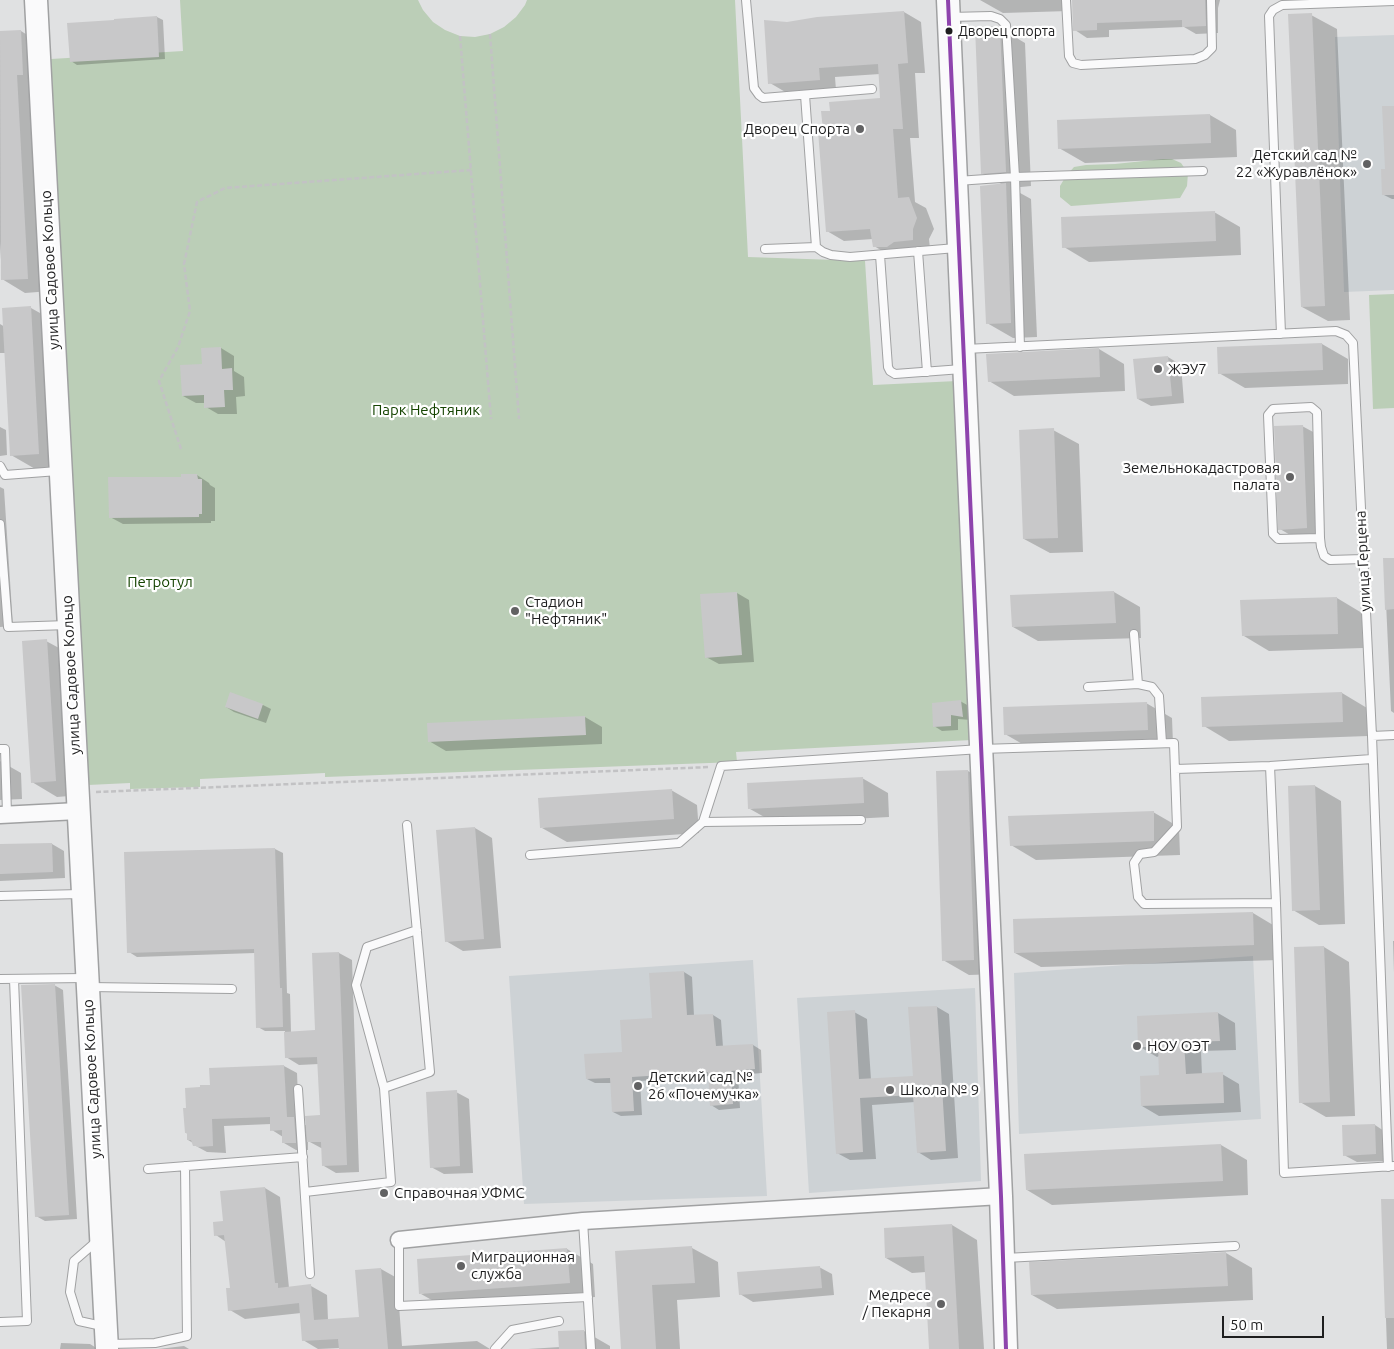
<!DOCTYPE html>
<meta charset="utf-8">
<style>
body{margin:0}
#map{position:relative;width:1394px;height:1349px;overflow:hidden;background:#e0e1e2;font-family:Ubuntu,sans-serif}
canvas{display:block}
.scale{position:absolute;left:1222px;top:1316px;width:102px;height:22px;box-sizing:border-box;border:2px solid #1e1e1f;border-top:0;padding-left:6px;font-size:15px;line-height:18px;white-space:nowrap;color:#1e1e1f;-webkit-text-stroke:4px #fff;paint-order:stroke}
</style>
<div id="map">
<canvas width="1394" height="1349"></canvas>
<div class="scale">50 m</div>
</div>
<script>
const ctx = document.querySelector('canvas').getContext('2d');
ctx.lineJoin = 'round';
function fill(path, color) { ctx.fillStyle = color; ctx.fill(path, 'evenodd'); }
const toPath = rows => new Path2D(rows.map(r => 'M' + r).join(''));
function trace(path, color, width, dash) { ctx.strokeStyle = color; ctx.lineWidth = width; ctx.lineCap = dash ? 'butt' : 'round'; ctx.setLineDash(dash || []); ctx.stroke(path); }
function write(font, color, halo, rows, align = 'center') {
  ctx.font = font + ' Ubuntu,sans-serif'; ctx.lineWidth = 4.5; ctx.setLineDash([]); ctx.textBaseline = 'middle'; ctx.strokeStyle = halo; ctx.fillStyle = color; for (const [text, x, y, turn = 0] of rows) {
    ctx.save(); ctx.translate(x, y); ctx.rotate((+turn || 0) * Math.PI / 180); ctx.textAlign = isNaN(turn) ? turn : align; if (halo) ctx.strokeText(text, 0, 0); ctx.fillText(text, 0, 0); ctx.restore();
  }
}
fill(toPath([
 [1394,35,1394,290,1344,292,1335,37],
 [1253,956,1261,1119,1019,1134,1014,973],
 [753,960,767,1196,524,1204,509,976],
 [975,988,981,1181,809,1193,797,998]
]), '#cdd2d5');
fill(toPath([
 [180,0,418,0,423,10,433,22,445,30,460,36,475,37,490,34,504,27,516,17,525,5,527,0,735,0,748,257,865,261,873,385,957,381,972,740,736,752,737,762,325,777,325,773,200,779,200,787,130,789,130,783,88,785,51,59,183,51],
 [1163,159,1172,159,1181,163,1188,173,1187,186,1180,198,1071,206,1060,197,1060,186,1066,176,1074,167,1086,165,1115,164],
 [1394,294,1394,408,1373,409,1369,295]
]), '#bbceb7');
fill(toPath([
 [980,0,1068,0,1069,11,1003,13],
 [1073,0,1220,0,1218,8,1218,33,1196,34,1184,27,1109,30,1109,37,1087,38,1075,30],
 [904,12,921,22,925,73,915,73,919,138,910,138,915,202,926,208,934,229,929,239,930,249,912,251,905,256,891,256,874,246,873,239,844,241,827,231,824,132,831,112,882,100,880,74,835,77,836,90,787,93,770,83,787,23],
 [1311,15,1337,29,1350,320,1328,321,1302,307],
 [157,17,163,20,165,59,77,65,71,61],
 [998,27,1025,43,1031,186,1011,188,1031,199,1037,337,1013,338,987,323,1003,185,982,173],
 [21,31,43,45,51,291,25,293,2,279,0,242,0,32],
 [1394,107,1394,199,1392,199,1384,195],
 [1210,115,1236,130,1237,157,1085,163,1059,148],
 [1214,212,1240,227,1241,255,1089,262,1064,247],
 [31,308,56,322,64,468,37,470,11,455,6,353,0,353,0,324,5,327],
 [1322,344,1348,359,1348,384,1245,388,1219,373],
 [221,348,234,356,234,371,244,377,245,396,236,397,237,414,218,414,206,407,206,403,196,403,183,396,203,365],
 [1099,349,1124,364,1125,391,1014,396,989,381],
 [1168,357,1181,365,1184,403,1151,406,1138,399],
 [1302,426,1315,433,1319,535,1292,536,1280,529],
 [0,427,6,430,7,455,0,456],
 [1053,430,1079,444,1083,552,1050,553,1024,539],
 [197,475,209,483,210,485,215,488,215,521,211,521,211,523,123,524,110,517,183,478],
 [0,487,4,489,13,626,0,627],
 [1384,559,1394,559,1394,713,1391,711],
 [1114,592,1140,607,1141,638,1038,641,1013,627],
 [737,593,749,600,754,662,719,664,706,657],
 [1337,598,1362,613,1363,648,1269,651,1244,636],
 [46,641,72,655,81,795,57,797,32,782],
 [1342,693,1367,708,1368,736,1229,741,1204,726],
 [960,701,969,706,971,720,958,719,958,730,942,731,934,726],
 [1146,703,1172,718,1173,744,1031,749,1005,734],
 [263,705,271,709,266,723,234,712,226,707],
 [585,717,602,727,602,744,446,751,429,741],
 [0,761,21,773,22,799,0,800],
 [968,771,993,786,999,974,969,975,943,960],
 [862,778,888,793,889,817,775,823,750,809],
 [1315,786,1341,801,1345,924,1319,925,1293,910,1289,787],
 [671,790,697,805,699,833,567,842,542,828],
 [1153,812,1179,827,1180,855,1036,860,1011,845],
 [475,828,492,838,501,948,463,951,446,941],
 [52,844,64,851,65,878,0,881,0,846],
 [275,849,283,853,287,993,290,994,291,1033,316,1031,339,953,352,960,359,1172,336,1173,324,1166,323,1149,308,1141,308,1150,296,1150,284,1143,283,1137,272,1130,271,1124,224,1126,226,1153,207,1152,194,1145,193,1143,188,1140,188,1134,186,1133,284,1066,297,1073,299,1121,307,1126,321,1117,319,1064,299,1065,286,1057,285,1031,265,1031,258,1027,255,953,137,957,129,952,126,853],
 [1253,913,1278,928,1279,960,1041,967,1015,953],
 [1393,941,1394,941,1394,973],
 [1324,947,1349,962,1355,1116,1326,1117,1300,1102],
 [684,972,692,977,694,1016,713,1015,721,1020,723,1047,753,1045,761,1050,762,1073,738,1075,740,1108,719,1110,711,1105,709,1076,640,1081,642,1115,621,1116,613,1112,611,1083,595,1083,587,1079,623,1053,653,1019],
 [54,985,63,990,77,1219,45,1221,36,1216],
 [937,1007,949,1014,958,1158,931,1160,918,1152,915,1102,872,1105,876,1159,850,1160,837,1153,854,1012,867,1019,871,1080,914,1077],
 [1218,1013,1235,1023,1236,1050,1201,1051,1202,1075,1222,1074,1239,1084,1241,1112,1159,1116,1142,1106,1160,1077,1159,1056,1157,1057,1140,1047,1138,1017],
 [456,1092,469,1099,473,1173,444,1174,431,1167],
 [1375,1125,1387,1133,1389,1161,1357,1162,1344,1155],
 [1221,1145,1247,1160,1248,1195,1052,1205,1027,1190],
 [265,1188,280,1197,289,1288,311,1286,327,1295,328,1320,361,1318,357,1271,381,1269,397,1278,402,1346,477,1341,490,1349,340,1349,340,1348,318,1349,303,1340,301,1313,245,1319,230,1310,231,1289,226,1242,216,1235,224,1222],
 [1394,1200,1394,1349,1387,1349,1382,1201],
 [952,1225,977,1240,984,1349,930,1349,926,1272,912,1273,886,1258],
 [692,1248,718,1262,720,1297,677,1300,680,1349,622,1349,616,1252],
 [567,1249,593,1264,595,1297,446,1308,421,1294],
 [1226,1253,1252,1268,1253,1300,1057,1309,1032,1295],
 [819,1267,832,1274,834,1295,753,1302,740,1294],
 [584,1331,610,1346,610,1349,528,1349,560,1347],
 [61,1343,90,1344,98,1349,60,1349],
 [184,1346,189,1349,158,1349]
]), '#0003');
fill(toPath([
 [1072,0,1205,0,1206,26,1182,27,1182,20,1097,23,1097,30,1073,31],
 [904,11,908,63,898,64,903,129,893,129,898,198,909,197,917,218,913,229,913,240,894,242,887,247,873,247,870,229,826,232,818,131,823,130,821,111,830,111,829,102,880,98,878,64,819,68,820,80,768,84,764,20,787,22,817,17],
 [1312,13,1325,306,1301,307,1288,14],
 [157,16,159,57,70,62,67,23,114,20,114,19],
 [999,26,1000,27,1006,172,981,174,975,27],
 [21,30,23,75,17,75,28,279,1,280,0,31],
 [1382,106,1394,106,1394,195,1382,195,1381,169,1385,169],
 [1210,114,1211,143,1058,149,1057,120],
 [1006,183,1011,323,986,324,980,186],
 [1215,211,1216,241,1062,248,1061,217],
 [31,306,39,454,10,456,2,308],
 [1322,343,1323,370,1218,374,1217,347],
 [221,347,222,369,232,368,233,390,224,390,225,407,204,408,204,395,182,396,180,365,202,364,201,348],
 [1099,348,1100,377,988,382,986,354],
 [1168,356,1172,396,1137,399,1133,359],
 [1303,425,1307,528,1278,530,1274,426],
 [1054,428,1058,538,1023,539,1019,430],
 [181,474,197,474,198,479,202,479,202,514,199,514,199,517,109,518,108,477,181,477],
 [1383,558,1394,558,1394,609,1385,610],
 [1114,591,1116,623,1012,627,1010,595],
 [737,592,742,655,705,658,700,594],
 [1337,597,1338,634,1242,636,1240,600],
 [47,639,56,781,31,783,22,641],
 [230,692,263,704,258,719,225,707],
 [1342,692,1343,722,1202,727,1201,697],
 [961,700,963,717,951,715,951,726,933,727,932,703],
 [1147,702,1148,730,1004,735,1003,707],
 [585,716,586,735,428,742,427,723],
 [968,770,974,960,942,961,936,771],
 [863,777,864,803,748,809,747,783],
 [1315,785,1320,910,1292,911,1288,786],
 [672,789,674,819,540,828,538,798],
 [1154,811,1154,841,1010,846,1008,816],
 [475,827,484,939,445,942,436,830],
 [52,843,53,872,0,874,0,844],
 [275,848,280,988,282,988,283,1027,256,1028,254,949,127,953,124,852],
 [1253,912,1254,945,1014,953,1013,919],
 [1324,946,1330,1102,1299,1103,1294,947],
 [339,952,347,1165,322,1166,321,1142,307,1142,305,1116,320,1115,317,1057,285,1058,284,1032,315,1030,312,953],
 [684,971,687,1015,713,1014,716,1046,753,1044,755,1069,731,1071,733,1104,710,1106,708,1072,632,1077,634,1111,612,1112,610,1078,586,1079,584,1054,622,1052,620,1020,652,1018,649,973],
 [55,984,69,1215,35,1217,21,985],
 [937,1006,946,1151,917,1153,913,1095,860,1098,863,1152,836,1154,827,1012,855,1010,859,1079,913,1076,908,1007],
 [1218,1012,1220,1041,1184,1042,1186,1074,1223,1072,1224,1103,1141,1106,1140,1076,1159,1075,1158,1047,1138,1047,1137,1016],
 [284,1065,287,1117,294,1117,296,1143,282,1143,282,1130,270,1131,270,1117,212,1119,213,1146,197,1147,197,1146,193,1146,191,1140,187,1140,187,1133,185,1133,183,1108,186,1108,185,1088,200,1087,200,1085,210,1085,209,1068],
 [457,1090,460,1166,430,1168,426,1092],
 [1375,1124,1376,1154,1343,1156,1342,1125],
 [1221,1144,1223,1181,1026,1190,1024,1154],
 [265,1187,275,1283,278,1283,278,1288,311,1284,314,1320,359,1317,355,1270,381,1268,388,1349,339,1349,338,1339,302,1341,299,1303,228,1311,226,1288,230,1288,224,1235,214,1236,213,1222,223,1221,220,1191],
 [1381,1199,1394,1199,1394,1318,1385,1318],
 [952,1224,959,1349,929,1349,924,1256,885,1258,884,1228],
 [692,1246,695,1283,652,1285,656,1349,621,1349,615,1251],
 [567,1248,570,1283,419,1294,417,1259],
 [1226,1252,1228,1286,1031,1295,1029,1262],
 [820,1266,822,1288,739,1295,737,1272],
 [584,1330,585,1349,559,1349,558,1331]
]), '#c8c8c9');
const lane = toPath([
 [746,0,754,88,759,95,763,98,872,89],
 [1066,0,1069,56,1073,63,1081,65,1195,59,1205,55,1212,48,1211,0],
 [950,17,991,16,1000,19,1006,25,1015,177,1020,347],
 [805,95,816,247,823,252,831,255,850,257,956,248],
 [957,181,1015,177,1203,171],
 [765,249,816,247],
 [918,251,927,372],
 [880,255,888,367,890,371,895,374,962,369],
 [1281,334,1269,16,1273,10,1282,5,1394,1],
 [965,349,1336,331,1346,335,1353,343,1372,736,1388,1167],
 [0,466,5,475,58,471],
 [0,524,8,627,68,625],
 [1320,538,1278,539,1273,534,1268,415,1273,409,1311,407,1317,412,1320,538,1321,547,1324,556,1330,560,1363,559],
 [1134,634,1138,684],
 [1088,687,1138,684,1152,687,1159,696,1162,743],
 [1372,736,1394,735],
 [0,749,5,749,7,814],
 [1270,766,1276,903,1284,1173,1394,1166],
 [1175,769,1270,766,1372,759],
 [703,822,861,820],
 [530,855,679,843,703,822,721,766,981,749,1174,743,1177,827,1154,852,1140,854,1134,863,1138,897,1144,904,1276,903],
 [0,896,80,894],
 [0,979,85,978],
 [89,987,232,989],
 [384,1088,430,1072,407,825],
 [298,1089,310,1274],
 [148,1169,303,1157],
 [305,1192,391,1182,384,1088,356,985,367,947,417,930],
 [583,1221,591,1349],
 [399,1240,399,1306,588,1297],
 [97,1241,74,1261,70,1292,79,1321,102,1326],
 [1005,1258,1235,1246],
 [0,1322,27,1321,14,979],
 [109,1344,155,1343,187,1336,185,1166],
 [495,1349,512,1330,559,1321]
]);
const street = toPath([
 [0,815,78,811],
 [399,1240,583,1221,1001,1196]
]);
const secondary = toPath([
 [36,0,107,1349],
 [948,0,1001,1196,1006,1349]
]);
trace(lane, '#a0a1a2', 10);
trace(street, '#a0a1a2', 19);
trace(secondary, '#a0a1a2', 25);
trace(toPath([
 [490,34,519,419],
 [460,36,491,419],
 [181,449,159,381,178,347,190,311,184,264,197,202,225,188,471,170],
 [96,792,710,767]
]), '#c2c2c4', 2.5, [5, 2.5]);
trace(lane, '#fafafb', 8);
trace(street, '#fafafb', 16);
trace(secondary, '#fafafb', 22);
trace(toPath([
 [948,0,1001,1196,1006,1349]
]), '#8e44ad', 4);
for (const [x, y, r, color] of [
 [949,31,4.5,"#1e1e1f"],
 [860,129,5,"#626263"],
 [1367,164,5,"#626263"],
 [1158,369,5,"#626263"],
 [1290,477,5,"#626263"],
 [515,611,5,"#626263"],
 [1137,1046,5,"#626263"],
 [638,1086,5,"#626263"],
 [890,1090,5,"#626263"],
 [384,1193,5,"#626263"],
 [461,1266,5,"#626263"],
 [941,1304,5,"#626263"]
]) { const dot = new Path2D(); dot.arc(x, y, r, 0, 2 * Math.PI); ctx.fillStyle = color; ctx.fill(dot); trace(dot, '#fff', 2); }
write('14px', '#1e1e1f', '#fff', [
 ["Дворец спорта",958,31]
], 'left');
write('15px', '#1e1e1f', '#fff', [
 ["Дворец Спорта",850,129,"right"],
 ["Детский сад №",1357,155,"right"],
 ["22 «Журавлёнок»",1357,172,"right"],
 ["ЖЭУ7",1168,369],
 ["Земельнокадастровая",1280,468,"right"],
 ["палата",1280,485,"right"],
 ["Стадион",525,602],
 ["\"Нефтяник\"",525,619],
 ["НОУ ОЭТ",1147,1046],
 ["Детский сад №",648,1077],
 ["26 «Почемучка»",648,1094],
 ["Школа № 9",900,1090],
 ["Справочная УФМС",394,1193],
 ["Миграционная",471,1257],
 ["служба",471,1274],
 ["Медресе",931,1295,"right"],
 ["/ Пекарня",931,1312,"right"]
], 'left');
write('15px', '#1e1e1f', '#fff', [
 ["улица Садовое Кольцо",50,270,-93],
 ["улица Герцена",1363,561,-93],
 ["улица Садовое Кольцо",71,675,-93],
 ["улица Садовое Кольцо",92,1079,-93]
]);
write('15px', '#164502', '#fff', [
 ["Парк Нефтяник",426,410],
 ["Петротул",160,582]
]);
</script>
